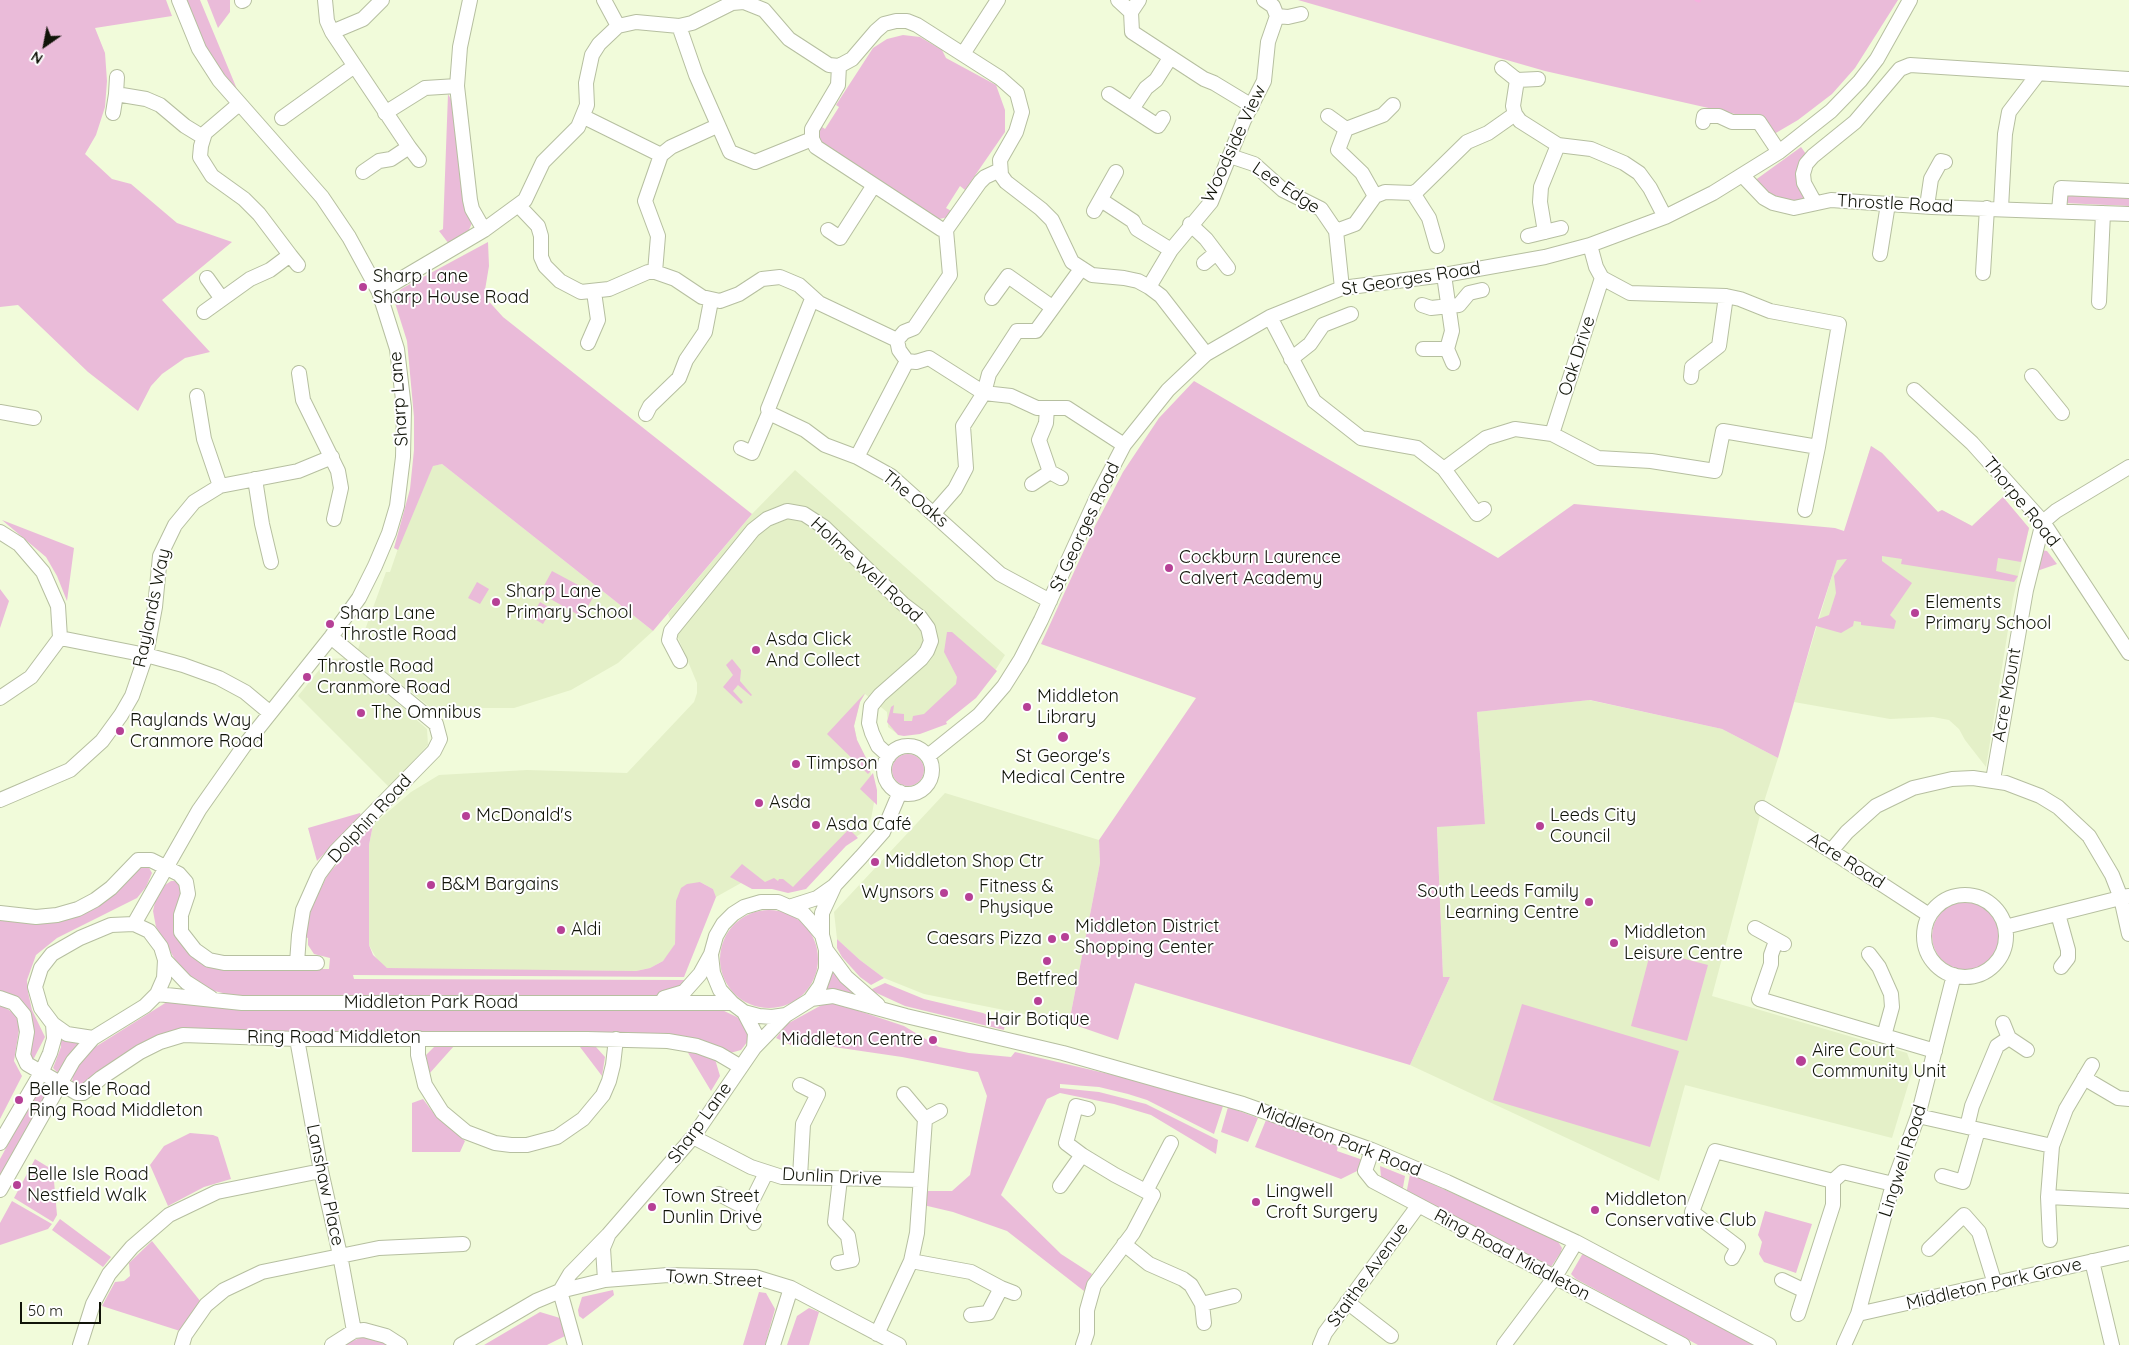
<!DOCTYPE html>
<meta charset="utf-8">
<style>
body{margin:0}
#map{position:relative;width:2129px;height:1345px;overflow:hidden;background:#f1fbda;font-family:Quicksand,sans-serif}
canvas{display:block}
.north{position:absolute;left:20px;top:20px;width:50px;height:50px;-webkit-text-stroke:4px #fff;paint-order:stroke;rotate:213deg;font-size:14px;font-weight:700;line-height:20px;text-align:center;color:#111409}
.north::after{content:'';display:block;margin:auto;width:18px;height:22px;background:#111409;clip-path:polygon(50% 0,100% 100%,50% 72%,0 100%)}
.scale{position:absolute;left:20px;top:1302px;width:81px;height:22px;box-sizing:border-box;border:2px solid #111409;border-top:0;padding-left:6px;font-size:15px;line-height:18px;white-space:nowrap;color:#111409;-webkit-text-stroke:4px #fff;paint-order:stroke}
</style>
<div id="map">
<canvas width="2129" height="1345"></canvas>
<div class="north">N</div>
<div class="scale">50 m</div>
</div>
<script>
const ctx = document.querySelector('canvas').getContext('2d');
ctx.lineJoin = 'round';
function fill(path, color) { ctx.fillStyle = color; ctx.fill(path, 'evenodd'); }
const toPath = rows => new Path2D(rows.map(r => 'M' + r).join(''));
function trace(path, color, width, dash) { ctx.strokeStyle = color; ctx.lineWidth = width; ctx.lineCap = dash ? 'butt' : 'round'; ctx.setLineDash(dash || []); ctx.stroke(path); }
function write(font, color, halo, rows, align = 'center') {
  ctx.font = font + ' Quicksand,sans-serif'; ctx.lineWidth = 4; ctx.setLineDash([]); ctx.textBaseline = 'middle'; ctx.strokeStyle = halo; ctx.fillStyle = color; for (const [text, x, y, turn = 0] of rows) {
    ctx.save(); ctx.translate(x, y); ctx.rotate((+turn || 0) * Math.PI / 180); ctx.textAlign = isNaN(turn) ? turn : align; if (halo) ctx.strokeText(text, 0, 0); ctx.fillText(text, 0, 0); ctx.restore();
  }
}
fill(toPath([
 [1871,446,1882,453,1938,512,1942,510,1972,526,2003,497,2029,528,2013,599,1986,767,1965,740,1959,729,1949,720,1933,717,1890,719,1794,702],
 [442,464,653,631,618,663,571,690,514,708,431,708,358,649,386,572,390,572,403,534,433,465],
 [795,470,1005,655,991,677,899,735,888,727,887,712,865,694,860,702,854,726,857,740,868,762,876,792,871,819,863,832,842,847,794,891,741,883,716,897,713,889,700,882,676,933,675,944,671,953,663,961,650,968,636,971,397,969,387,968,379,963,369,945,369,845,373,825,411,792,439,775,527,770,627,773,694,702,697,693,697,683,668,614,752,514],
 [346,658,427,729,428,745,389,787,298,696,328,659],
 [1589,700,1722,729,1778,758,1762,808,1712,996,1907,1053,1913,1069,1892,1138,1685,1085,1659,1181,1410,1065,1450,977,1443,977,1437,826,1485,824,1477,712],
 [945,793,1099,840,1100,863,1069,1023,924,994,884,978,860,960,837,939,834,912]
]), '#e4f0c8');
fill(toPath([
 [0,0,166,0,172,16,95,28,105,53,107,81,105,107,96,135,85,154,112,179,131,184,177,223,232,242,162,300,210,352,185,358,162,374,151,386,138,411,88,372,18,305,0,307],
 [185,0,200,0,239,94,209,54,198,33],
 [207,0,230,0,230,12,218,28],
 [1298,0,1898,0,1855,68,1832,94,1798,120,1769,137,1759,122,1735,114,1545,71],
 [903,35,920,37,942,50,946,58,996,85,1005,110,1005,132,965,190,960,186,946,208,953,212,949,217,934,220,820,144,816,129,819,125,825,129,839,107,836,105,873,48,887,39],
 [448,94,453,103,472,223,468,232,449,244,439,231,443,229],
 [1801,147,1806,154,1808,200,1791,202,1767,194,1754,181],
 [2071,191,2129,194,2129,206,2064,203,2064,196],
 [488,242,489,266,484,296,503,317,752,514,653,631,442,464,433,466,398,550,394,548,410,489,414,450,414,417,407,341,395,303,396,296,401,289],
 [1194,381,1498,558,1574,504,1835,528,1844,531,1871,446,1882,453,1938,512,1942,510,1972,526,2003,497,2029,528,2021,562,1998,558,1996,571,2018,576,2014,582,1901,564,1902,559,1882,556,1882,561,1912,583,1890,615,1896,621,1894,629,1861,625,1861,622,1854,621,1853,626,1841,633,1816,626,1778,758,1722,729,1590,700,1477,712,1485,824,1437,827,1443,977,1450,977,1410,1065,1135,983,1118,1040,1069,1023,1100,863,1099,840,1196,698,1041,644,1095,526,1123,472,1159,418],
 [1847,559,1834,576,1836,593,1829,615,1818,619,1837,560],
 [2,520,74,548,67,601,57,576,46,557],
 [2041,550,2047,551,2057,564,2037,571],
 [552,571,595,594,582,617,540,593],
 [477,582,489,589,480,604,468,598],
 [0,589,9,601,0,628],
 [540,602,552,609,543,624,531,617],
 [947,632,952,632,997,671,976,698,946,722,947,724,920,734,904,736,898,735,887,722,891,707,894,705,893,713,904,714,904,721,912,721,913,716,924,714,956,684,957,677,944,652],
 [732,659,741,670,740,681,752,695,751,696,738,685,733,691,743,702,741,704,723,687,733,675,726,665],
 [865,693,860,702,854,726,857,740,868,762,870,772,868,774,827,734],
 '892 770a16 16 0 1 1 32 0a16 16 0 1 1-32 0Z',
 [873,773,877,790,877,805,860,789],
 [360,813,361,816,317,861,308,828],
 [373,825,369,845,369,945,373,955,387,968,636,971,650,968,663,961,675,944,676,901,681,888,687,884,700,882,713,889,716,897,684,977,353,975,354,979,687,980,688,983,664,995,655,996,231,995,210,990,193,980,177,963,156,927,153,911,155,902,165,885,171,881,175,881,182,887,178,931,229,969,329,969,330,958,314,954,308,945,308,938,304,937,308,914,328,874],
 [849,829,858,838,846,846,806,889,788,893,772,889,752,889,730,877,742,864,765,882,774,878,778,881,779,879,783,879,793,887],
 [139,866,148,866,152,873,146,887,137,898,57,938,36,955,27,980,28,992,32,1010,45,1037,33,1060,29,1054,32,1032,0,992,0,918,54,921],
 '1932 936a34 34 0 1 1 68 0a34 34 0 1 1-68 0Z',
 '720 959a49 49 0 1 1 98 0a49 49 0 1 1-98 0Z',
 [837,939,860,960,884,978,871,985,860,977,842,957,837,948],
 [1651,950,1708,965,1687,1041,1631,1026],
 [833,968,865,997,825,992],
 [885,983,924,999,983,1013,1005,1023,1004,1030,905,1006,870,990],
 [170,1000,720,1009,741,1019,748,1031,748,1041,741,1050,730,1053,612,1034,268,1033,187,1031,80,1087,72,1082,73,1076,82,1060,92,1049],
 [829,1001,904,1026,939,1047,969,1053,1011,1057,1015,1052,1130,1079,1223,1106,1214,1134,1147,1100,1128,1094,1099,1087,1060,1084,1060,1088,1099,1092,1146,1104,1218,1140,1216,1154,1151,1115,1114,1104,1060,1093,1047,1099,1001,1195,1061,1254,1092,1274,1084,1291,1007,1231,953,1212,919,1204,919,1191,952,1191,970,1175,987,1096,978,1072,902,1057,800,1042,793,1046,776,1038,787,1024],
 [1522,1004,1679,1051,1650,1147,1493,1100],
 [0,1005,14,1013,18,1021,19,1030,14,1061,22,1076,0,1119],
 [60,1037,80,1044,58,1073,53,1068,61,1047],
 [436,1045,454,1046,429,1074,426,1055],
 [580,1047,596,1047,605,1057,602,1076],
 [687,1051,715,1059,720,1076,711,1091],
 [38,1090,49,1095,0,1182,0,1159],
 [423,1099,435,1115,465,1141,460,1152,412,1152,412,1103],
 [1228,1107,1258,1118,1248,1142,1221,1132],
 [1266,1120,1338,1146,1337,1151,1363,1160,1359,1170,1341,1179,1255,1147],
 [190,1133,213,1135,218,1137,231,1179,204,1187,168,1206,150,1165,164,1146],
 [35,1159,53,1170,57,1215,53,1222,14,1198],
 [1380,1166,1405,1176,1402,1193,1381,1177],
 [1410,1174,1557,1240,1562,1248,1561,1252,1551,1267,1547,1268,1406,1195],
 [12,1201,52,1224,48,1229,0,1245,0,1223],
 [1765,1211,1812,1224,1796,1273,1764,1262,1759,1254,1762,1242,1758,1235],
 [60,1219,111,1257,103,1267,52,1230],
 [152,1241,201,1302,180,1331,102,1306,115,1282,124,1281,130,1276,129,1263],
 [1583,1253,1759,1345,1698,1345,1576,1279,1571,1274],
 [613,1290,614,1295,583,1319,579,1316,578,1310,582,1297],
 [759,1292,766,1293,775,1309,765,1345,743,1345],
 [809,1308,819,1312,809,1345,787,1345,797,1316],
 [540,1312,560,1318,565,1336,547,1345,484,1345],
 [360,1338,371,1338,389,1345,342,1345]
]), '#eabbd9');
trace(toPath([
 [1696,0,1699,1]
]), '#f6b1de', 3);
const minor = toPath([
 [325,0,327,21,332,32,409,147,391,159,379,161,363,172],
 [470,0,460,47,457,86,470,200,472,209,484,230],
 [604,0,618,26],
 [1118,0,1131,12],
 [1139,0,1131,12,1132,32,1204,79,1214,83,1252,106],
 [1264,0,1273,6,1277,16],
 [242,1,244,0],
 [1277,16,1288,17,1301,14],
 [679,26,696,75,730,152,755,162,812,139],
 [332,32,363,19,382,0],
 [963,54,998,0],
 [1502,68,1517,80,1513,106,1515,114,1520,121,1558,145,1591,149,1624,163,1639,173,1650,188,1665,217],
 [117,77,116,94,146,99,160,105,185,126,203,137],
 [1517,80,1538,79],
 [1109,94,1158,126,1163,118],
 [1132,109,1146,88,1156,80,1170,58],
 [113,113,116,94],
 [385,113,425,88,457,86],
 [1328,116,1346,129],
 [584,117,661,155,645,201,658,236,655,272],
 [282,118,353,67],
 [1703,122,1704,116,1719,116,1732,122,1759,122,1779,152],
 [409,147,419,160],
 [661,155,671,147,717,126],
 [1230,156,1254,164,1283,190,1321,209,1336,231,1342,288],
 [1743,176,1764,198,1773,203,1794,208,1831,200,1932,207,2129,214],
 [874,185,941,229,946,230],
 [1413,193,1429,218,1437,246],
 [1375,196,1362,173,1338,150,1346,129,1383,115,1393,105],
 [1101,200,1133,221,1137,229,1171,250],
 [1815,203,1804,183,1803,174,1806,164,1813,156,1855,122,1900,69,1910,65,2129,79],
 [519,206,538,226,541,236,541,257,545,266,560,281,581,292,609,289,648,272,655,272,675,279,702,297,720,301,739,294,762,279,780,277,799,285,819,303,897,340,904,332,914,328,950,275,946,230,980,182,985,177,1000,170],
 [1927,206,1931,179,1941,161,1945,162],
 [2001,208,2005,134,2009,112,2038,74],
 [1094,211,1116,172],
 [2059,211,2061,188,2129,191],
 [1190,224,1206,239,1228,268],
 [828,230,840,238,874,185,816,147,812,139,812,129,838,85,839,66],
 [1336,231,1355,224,1375,196,1385,192,1413,193,1418,190,1467,142,1488,133,1515,114],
 [1545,232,1540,202,1541,187,1558,145],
 [1528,236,1561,228],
 [1590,245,1596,267,1602,278,1630,293,1726,296,1740,299,1770,311,1839,324,1818,447,1805,510],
 [1880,254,1888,204],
 [290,255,298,265],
 [1204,263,1216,253],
 [1983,273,1987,208],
 [1444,275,1452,331,1447,349,1453,363],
 [207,278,222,299],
 [1149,287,1171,250,1211,202,1244,120,1264,81,1268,42,1277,16],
 [379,292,484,230,525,200,543,162,578,127,587,105,586,83,592,55,599,44,618,26,636,22,679,26,692,23,732,3,744,2,764,10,789,39,829,65,839,66,852,59,876,31,884,24,896,21,907,21,917,25,1000,78,1017,93,1022,112,1016,132,1000,160,1001,175,1006,182,1041,209,1052,220,1072,262,1092,275,1124,278,1138,281,1149,287,1161,296,1206,354],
 [992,298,1008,276,1052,307],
 [812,299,768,409,769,413,805,430,825,445,857,457,891,476,1000,574,1050,601],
 [2099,302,2103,213],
 [1422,305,1431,308,1459,305,1469,293,1482,290],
 [204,312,250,279,270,270,290,255,259,214,244,199,212,176,200,157,201,146,205,133,239,104],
 [1270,317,1314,401,1361,438,1417,448,1444,469,1486,438,1515,429,1552,434,1598,458,1651,461,1715,471,1723,431,1818,447],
 [897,340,899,350,907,361,916,362,929,358,984,393,1011,396,1037,408,1067,408,1124,445],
 [588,343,598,320,594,292],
 [1423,349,1447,349],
 [1291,359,1310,344,1323,325,1351,314],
 [299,373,303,400,338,471,341,488,334,519],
 [2032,376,2062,413],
 [1691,377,1692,367,1719,346,1726,296],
 [1914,390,1972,443,2043,522,2129,653],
 [197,396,204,439,220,486],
 [1047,408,1046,423,1039,440,1050,472,1061,478],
 [0,412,34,418],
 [646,414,650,406,679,378,686,360,705,332,711,301],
 [1552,434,1602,278],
 [741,448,752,453,769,413],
 [857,457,907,361],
 [1444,469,1477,514,1484,509],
 [255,479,262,524,271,562],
 [1032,484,1050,472],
 [934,513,955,489,966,468,963,426,984,393,989,374,1017,331,1036,331,1081,269],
 [0,532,19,544,43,572,58,606,60,638,31,677,0,698],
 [60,638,146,655,183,665,219,678,245,692,269,712],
 [680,661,669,640,671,631,753,530,767,519,787,511,804,514,824,527,903,604,920,617,928,628,931,641,927,651,921,659,880,695,871,706,869,723,872,733,878,746,889,756],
 '884 770a24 24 0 1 1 48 0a24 24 0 1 1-48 0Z',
 [928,756,979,715,1004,686,1021,659,1041,620,1098,495,1124,445,1168,390,1206,354,1270,317,1342,288,1444,275,1545,257,1590,245,1665,217,1713,193,1779,152,1831,111,1860,81,1877,59,1910,0],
 [1993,780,2026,590,2043,522,2056,511,2129,467],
 [0,800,70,770,102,741,121,715,132,696,146,655,155,607,160,556,175,525,194,502,220,486,298,471,332,457],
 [1762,808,1831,851,1929,915],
 [1831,851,1847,832,1876,806,1913,788,1952,779,1973,778,2006,783,2040,796,2058,807,2089,836,2112,875,2121,898,2129,934],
 '1924 936a41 41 0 1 1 82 0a41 41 0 1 1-82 0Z',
 [792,906,817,898,834,886,861,857,883,832,900,792],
 [0,913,36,917,57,915,78,909,95,900,111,888,138,860,151,860,179,874,186,882,188,894,181,915,181,932,195,950,209,960,224,963,317,963],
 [2058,914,2068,950,2068,958,2061,967],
 [134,924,199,810,244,746,331,637,359,598,375,566,389,533,397,506,403,457,404,408,397,349,379,292,349,237,322,197,219,80,199,49,179,0],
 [134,924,149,931,161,947,165,960,164,978,157,994,145,1006,93,1038,67,1034,53,1024,41,1008,35,987,41,968,52,954,80,938,111,925,134,924],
 [2005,927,2128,896],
 [1755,928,1784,944],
 [822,935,822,913,834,887],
 [1776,941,1771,955,1771,964,1759,999,1935,1051],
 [1869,954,1879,967,1891,994,1892,1007,1884,1036],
 [711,955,713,973,720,990,732,1003,744,1012,759,1016,772,1017,786,1015,810,1000,820,986,826,969,826,950],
 [165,960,186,982,211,998],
 [297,963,299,935,303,910,319,874,336,851,434,751,440,739,436,724,331,637],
 [157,994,242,1003,732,1003],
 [0,998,14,1003,24,1015,27,1032,23,1055,27,1064,77,1093,83,1093,101,1078,140,1052,160,1042,183,1035,297,1039,587,1039,668,1041,697,1046,719,1054,741,1067],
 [664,998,684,992,700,974,711,954,716,936,723,924,733,914,744,907,761,902,778,902,803,913,812,923,822,935,826,950,846,977,878,1005],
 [811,999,833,996,906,1016,1063,1053,1243,1104,1372,1150,1447,1182,1576,1242,1769,1345],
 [744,1012,755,1033,754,1048],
 [2003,1023,2009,1038,2027,1050],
 [418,1038,418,1055,425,1085,442,1112,466,1132,495,1143,511,1145,527,1145,557,1137,583,1119,603,1095,609,1081,613,1065,616,1039],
 [297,1039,321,1171,340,1255,354,1331],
 [2084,1078,2118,1098,2129,1099],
 [1918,1116,2052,1146,2066,1109,2092,1065],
 [925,1119,940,1111],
 [1967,1127,1972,1106,1997,1046,2009,1038],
 [693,1137,751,1167,782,1177,920,1180],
 [0,1143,41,1073,50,1053,54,1039,53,1024],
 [1372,1150,1365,1171,1373,1181,1683,1345],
 [1082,1155,1066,1143,1076,1106,1088,1109],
 [1942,1176,1963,1182,1978,1130],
 [800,1177,803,1124,818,1094,800,1085],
 [1060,1186,1082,1155,1115,1175,1153,1195,1133,1233,1094,1285,1087,1310,1087,1333,1083,1345],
 [0,1190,73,1061,93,1038],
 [1146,1191,1171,1143],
 [719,1194,748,1209,766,1173],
 [2048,1197,2129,1201],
 [748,1209,754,1223],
 [2050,1240,2048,1197,2052,1146],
 [1124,1244,1149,1264,1183,1279,1191,1285,1202,1304,1234,1296],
 [1929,1249,1964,1215,1979,1232,1995,1284],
 [1732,1258,1738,1247,1692,1212,1715,1151,1833,1181,1843,1172,1893,1184],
 [911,1261,971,1272,1001,1288,988,1313,971,1315],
 [2092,1261,2112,1345],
 [838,1263,852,1260,848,1236,835,1222,840,1179],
 [605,1280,603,1248,608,1236],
 [1782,1280,1805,1291],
 [1001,1288,1014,1293],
 [560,1291,570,1274,608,1235,693,1137,754,1048,786,1015],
 [560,1291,575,1345],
 [1347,1302,1391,1336],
 [1202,1304,1204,1323],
 [1798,1314,1833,1205,1833,1181],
 [1858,1314,2129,1253],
 [877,1334,911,1261,917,1233,925,1119,904,1094],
 [80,1345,93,1304,109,1274,132,1247,169,1215,217,1192,321,1171],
 [182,1345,185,1335,206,1305,224,1290,262,1272,379,1248,463,1244],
 [332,1345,354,1331,364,1330,386,1336,400,1345],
 [461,1345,536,1301,560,1291,605,1280,668,1275,755,1277,791,1288,899,1345],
 [773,1345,791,1288],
 [1320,1345,1325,1333,1418,1206],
 [1504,1345,1555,1277,1576,1242],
 [1844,1345,1858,1314,1893,1184,1918,1116,1954,975]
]);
trace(minor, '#b6bfa0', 16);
trace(minor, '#fff', 14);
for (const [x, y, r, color] of [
 [363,287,5,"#b64096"],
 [1169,568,5,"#b64096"],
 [496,602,5,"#b64096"],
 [1915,613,5,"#b64096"],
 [330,624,5,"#b64096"],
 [756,650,5,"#b64096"],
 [307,677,5,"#b64096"],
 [1027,707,5,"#b64096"],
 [361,713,5,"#b64096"],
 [120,731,5,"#b64096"],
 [1063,737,6,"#b64096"],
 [796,764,5,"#b64096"],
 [759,803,5,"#b64096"],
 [466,816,5,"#b64096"],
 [816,825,5,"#b64096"],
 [1540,826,5,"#b64096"],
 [875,862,5,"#b64096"],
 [431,885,5,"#b64096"],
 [944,893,5,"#b64096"],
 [969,897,5,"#b64096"],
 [1589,902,5,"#b64096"],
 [561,930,5,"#b64096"],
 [1065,937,5,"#b64096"],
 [1052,939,5,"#b64096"],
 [1614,943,5,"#b64096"],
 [1047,961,5,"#b64096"],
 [1038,1001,5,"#b64096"],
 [933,1040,5,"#b64096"],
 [1801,1061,6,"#b64096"],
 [19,1100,5,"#b64096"],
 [17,1185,5,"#b64096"],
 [1256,1202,5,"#b64096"],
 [652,1207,5,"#b64096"],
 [1595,1210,5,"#b64096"]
]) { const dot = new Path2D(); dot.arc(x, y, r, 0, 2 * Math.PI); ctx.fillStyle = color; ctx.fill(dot); trace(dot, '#fff', 2); }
write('18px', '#111409', '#fff', [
 ["Woodside View",1234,144,-65],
 ["Lee Edge",1286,188,34],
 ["Throstle Road",1895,204,3],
 ["St Georges Road",1411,279,-9],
 ["Oak Drive",1577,356,-72],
 ["Sharp Lane",399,399,-94],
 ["The Oaks",915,499,39],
 ["Thorpe Road",2021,502,51],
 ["St Georges Road",1085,527,-65],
 ["Holme Well Road",866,570,43],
 ["Raylands Way",152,608,-78],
 ["Acre Mount",2007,695,-80],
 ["Dolphin Road",370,819,-47],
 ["Acre Road",1846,861,33],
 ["Middleton Park Road",431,1003],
 ["Ring Road Middleton",334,1038],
 ["Sharp Lane",700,1123,-54],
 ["Middleton Park Road",1339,1140,21],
 ["Lingwell Road",1903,1161,-72],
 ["Dunlin Drive",832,1177,3],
 ["Lanshaw Place",325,1185,78],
 ["Ring Road Middleton",1512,1255,28],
 ["Staithe Avenue",1368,1275,-54],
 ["Town Street",714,1279,3],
 ["Middleton Park Grove",1994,1284,-13]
]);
write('18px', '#111409', '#fff', [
 ["Sharp Lane",373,277],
 ["Sharp House Road",373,298],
 ["Cockburn Laurence",1179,558],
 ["Calvert Academy",1179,579],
 ["Sharp Lane",506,592],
 ["Primary School",506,613],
 ["Elements",1925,603],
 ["Primary School",1925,624],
 ["Sharp Lane",340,614],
 ["Throstle Road",340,635],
 ["Asda Click",766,640],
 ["And Collect",766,661],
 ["Throstle Road",317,667],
 ["Cranmore Road",317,688],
 ["Middleton",1037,697],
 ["Library",1037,718],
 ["The Omnibus",371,713],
 ["Raylands Way",130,721],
 ["Cranmore Road",130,742],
 ["St George's",1063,757,"center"],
 ["Medical Centre",1063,778,"center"],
 ["Timpson",806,764],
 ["Asda",769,803],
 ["McDonald's",476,816],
 ["Leeds City",1550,816],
 ["Council",1550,837],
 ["Asda Café",826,825],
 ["Middleton Shop Ctr",885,862],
 ["B&M Bargains",441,885],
 ["Fitness &",979,887],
 ["Physique",979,908],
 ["South Leeds Family",1579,892,"right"],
 ["Learning Centre",1579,913,"right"],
 ["Wynsors",934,893,"right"],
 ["Middleton District",1075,927],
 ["Shopping Center",1075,948],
 ["Aldi",571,930],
 ["Middleton",1624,933],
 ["Leisure Centre",1624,954],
 ["Caesars Pizza",1042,939,"right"],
 ["Betfred",1047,980,"center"],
 ["Hair Botique",1038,1020,"center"],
 ["Middleton Centre",923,1040,"right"],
 ["Aire Court",1812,1051],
 ["Community Unit",1812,1072],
 ["Belle Isle Road",29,1090],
 ["Ring Road Middleton",29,1111],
 ["Belle Isle Road",27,1175],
 ["Nestfield Walk",27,1196],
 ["Lingwell",1266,1192],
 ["Croft Surgery",1266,1213],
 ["Town Street",662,1197],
 ["Dunlin Drive",662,1218],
 ["Middleton",1605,1200],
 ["Conservative Club",1605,1221]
], 'left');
</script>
